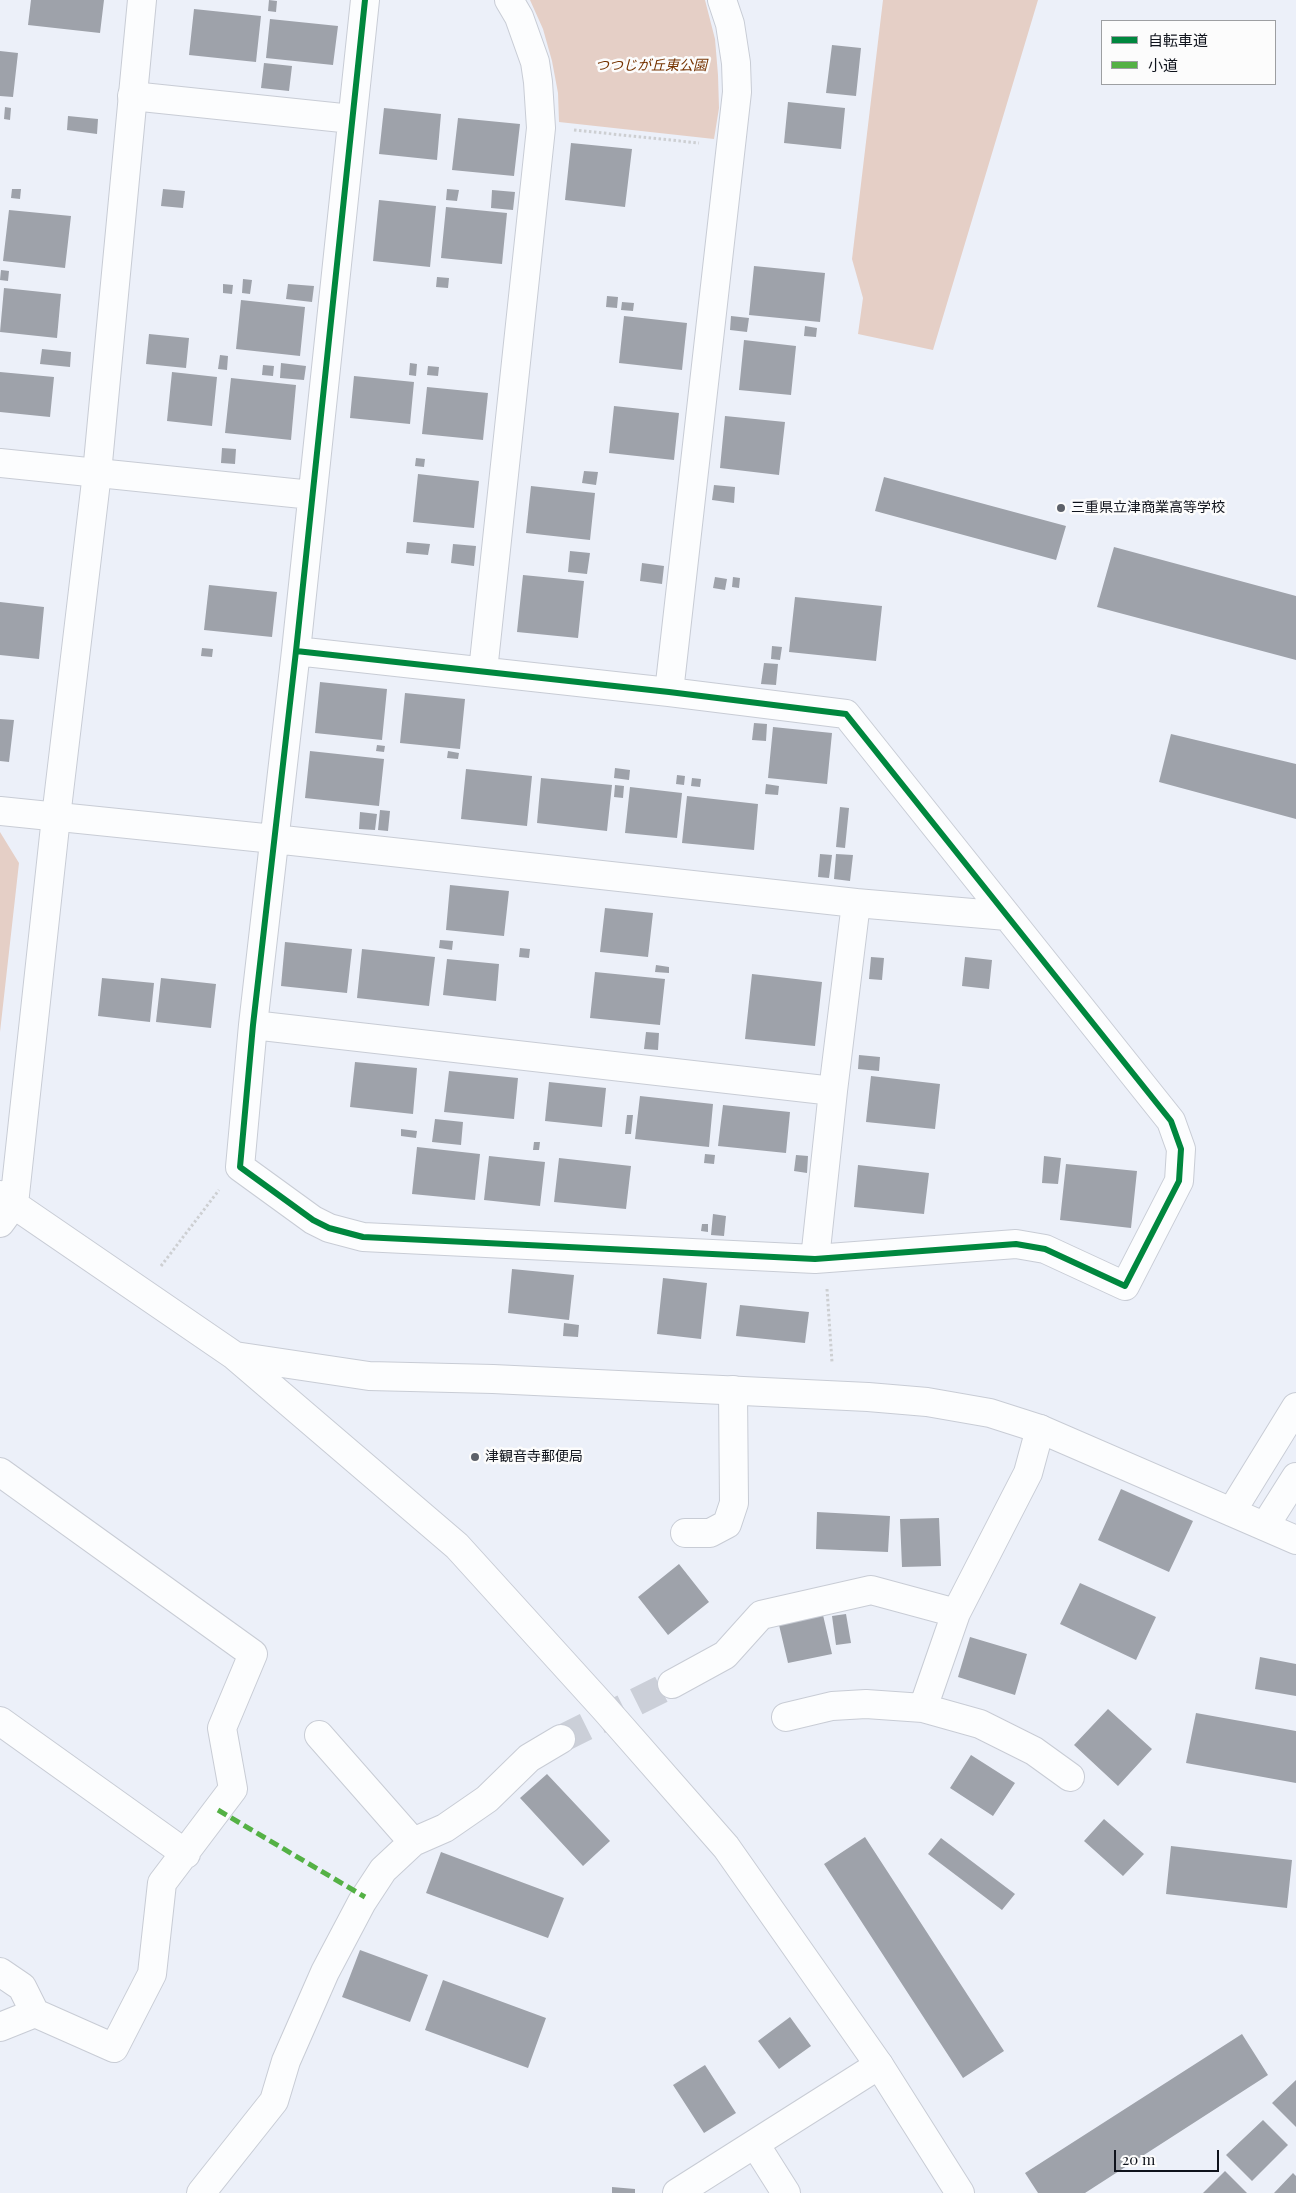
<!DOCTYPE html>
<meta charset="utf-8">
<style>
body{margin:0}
#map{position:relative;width:1296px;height:2193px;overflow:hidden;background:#ecf0f9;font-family:"Playfair Display","Noto Sans JP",serif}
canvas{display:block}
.legend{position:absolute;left:1101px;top:20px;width:175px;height:65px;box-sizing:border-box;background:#fcfcfc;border:1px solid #9d9fa2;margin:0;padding:6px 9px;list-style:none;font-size:15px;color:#0f131c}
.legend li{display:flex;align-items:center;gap:10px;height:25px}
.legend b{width:25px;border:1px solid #9d9fa2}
.scale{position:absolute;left:1114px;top:2150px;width:105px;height:22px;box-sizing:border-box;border:2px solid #0f131c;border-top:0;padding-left:6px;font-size:15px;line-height:18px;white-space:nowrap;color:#0f131c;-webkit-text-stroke:4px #fcfcfc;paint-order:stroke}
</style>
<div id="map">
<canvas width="1296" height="2193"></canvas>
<ul class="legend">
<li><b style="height:6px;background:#00873e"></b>自転車道</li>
<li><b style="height:6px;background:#54b145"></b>小道</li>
</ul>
<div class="scale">20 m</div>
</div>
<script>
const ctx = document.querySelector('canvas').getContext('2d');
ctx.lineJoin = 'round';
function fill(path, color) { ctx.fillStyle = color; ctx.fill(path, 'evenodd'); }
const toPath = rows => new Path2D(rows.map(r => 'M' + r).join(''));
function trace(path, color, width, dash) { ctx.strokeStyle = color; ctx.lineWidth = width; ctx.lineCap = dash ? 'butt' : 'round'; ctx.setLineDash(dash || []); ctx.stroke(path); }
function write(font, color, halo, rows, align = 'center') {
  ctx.font = font + ' "Playfair Display","Noto Sans JP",serif'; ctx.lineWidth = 5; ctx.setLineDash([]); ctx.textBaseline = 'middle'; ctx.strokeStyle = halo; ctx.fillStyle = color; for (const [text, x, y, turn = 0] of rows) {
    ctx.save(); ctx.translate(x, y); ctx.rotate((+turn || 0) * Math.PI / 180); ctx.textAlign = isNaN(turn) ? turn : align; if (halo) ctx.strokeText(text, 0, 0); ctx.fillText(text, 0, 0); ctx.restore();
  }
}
fill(toPath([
 [530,0,705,0,715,39,718,75,719,108,714,139,559,122,558,93,552,61,543,29],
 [883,0,1038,0,933,350,858,334,863,298,852,259],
 [0,832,19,863,0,1032]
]), '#e5cfc6');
fill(toPath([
 [31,0,104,0,100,33,28,25],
 [269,0,277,1,276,12,268,11],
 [194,9,261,16,256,62,189,55],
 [270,19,338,26,333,65,266,58],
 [832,45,861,48,856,96,826,93],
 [0,51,18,53,13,97,0,96],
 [264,63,292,66,289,91,261,88],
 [788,102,845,108,841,149,784,143],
 [5,107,11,108,10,120,4,119],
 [384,108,441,114,437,160,379,154],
 [68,116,98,119,97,134,67,130],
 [458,118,520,124,514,176,452,170],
 [571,143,632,149,625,207,565,200],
 [12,189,21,189,20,199,11,198],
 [163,189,185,191,183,208,161,206],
 [447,189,459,190,457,201,446,200],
 [492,190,515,192,513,210,491,208],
 [379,200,436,206,430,267,373,261],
 [446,207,507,213,502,264,441,258],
 [9,210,71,216,65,268,3,261],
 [754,266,825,273,820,322,749,315],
 [1,270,9,271,8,281,0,280],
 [437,277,449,278,448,288,436,287],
 [243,279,252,280,250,294,242,293],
 [223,284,233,285,232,294,223,293],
 [288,284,314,286,312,302,286,299],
 [4,288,61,294,57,338,0,332],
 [607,296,618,297,617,308,606,307],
 [241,300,305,307,300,356,236,349],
 [622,302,634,303,633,311,621,310],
 [624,316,687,323,682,370,619,363],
 [731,316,749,318,747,332,730,330],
 [805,326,817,328,816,337,804,336],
 [149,334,189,338,186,368,146,364],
 [744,340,796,346,791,395,739,390],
 [42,349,71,352,70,367,40,364],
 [220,355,228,356,227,370,218,369],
 [281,363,306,366,304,380,280,378],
 [410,363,417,364,416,376,409,375],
 [263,365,274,366,273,376,262,375],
 [428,366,439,367,438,376,427,375],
 [0,372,54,377,50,417,0,412],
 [172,372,217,377,212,426,167,421],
 [354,376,414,382,410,424,350,418],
 [231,378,296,385,291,440,225,433],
 [427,387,488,393,483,440,422,434],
 [614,406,679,413,674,460,609,453],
 [725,416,785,422,779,475,720,468],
 [222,448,236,449,235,464,221,463],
 [416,458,425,459,424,467,415,466],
 [584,471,598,472,596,485,582,483],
 [418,474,479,481,474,528,413,522],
 [884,477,1066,526,1056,560,875,511],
 [714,485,735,487,734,503,712,500],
 [531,486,595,493,590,540,526,533],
 [407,542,430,544,428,555,406,553],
 [453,544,476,546,474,566,451,563],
 [1114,547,1296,596,1296,660,1097,607],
 [570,551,590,553,587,574,568,572],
 [642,563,664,566,662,584,640,581],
 [523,575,584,581,578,638,517,632],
 [715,577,727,579,725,590,713,588],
 [733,577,740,578,739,588,732,587],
 [209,585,277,592,272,637,204,630],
 [795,597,882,606,876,661,789,652],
 [0,602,44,607,39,659,0,655],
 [772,646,782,647,780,660,771,659],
 [202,648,213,649,212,657,201,656],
 [764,663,778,664,776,685,761,684],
 [320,682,387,689,382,740,315,733],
 [405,693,465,699,460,749,400,743],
 [0,719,14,720,9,762,0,761],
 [754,723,767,724,766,741,752,740],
 [773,727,832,733,827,784,768,778],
 [1171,734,1296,764,1296,819,1159,782],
 [377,745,385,746,384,752,376,751],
 [310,751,384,759,379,806,305,798],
 [448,751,459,753,458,759,447,758],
 [615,768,630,770,629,780,614,778],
 [466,769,532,776,527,826,461,819],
 [677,775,685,776,684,785,676,784],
 [541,778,612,785,607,831,537,823],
 [692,778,701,779,700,787,691,786],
 [766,784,779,786,778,795,765,794],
 [615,785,624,786,623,798,614,797],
 [630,787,682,793,677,838,625,833],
 [687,796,758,804,754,850,682,843],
 [840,807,849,808,845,848,836,847],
 [380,810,390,811,388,831,378,830],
 [360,812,377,814,375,830,359,829],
 [820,854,832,855,829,878,818,877],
 [836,854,853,855,850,881,834,879],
 [450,885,509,891,504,936,446,930],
 [605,908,653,913,648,957,600,952],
 [440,940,453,941,452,950,439,948],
 [285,942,352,949,347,993,281,986],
 [520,948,530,949,529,958,519,957],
 [362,949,435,957,429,1006,357,998],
 [871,957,884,958,882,980,869,979],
 [965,957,992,960,989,989,962,986],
 [447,959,499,964,496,1001,443,995],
 [656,965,669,967,669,973,655,972],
 [595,972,665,979,660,1025,590,1018],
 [752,974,822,982,815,1046,745,1039],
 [102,978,154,983,150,1022,98,1016],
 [161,978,216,984,211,1028,156,1022],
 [646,1032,659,1033,658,1050,644,1049],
 [859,1055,880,1057,879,1071,858,1069],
 [355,1062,417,1068,413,1114,350,1107],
 [449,1071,518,1078,514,1119,444,1112],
 [871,1076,940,1084,935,1129,866,1122],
 [549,1082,606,1088,602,1127,545,1121],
 [640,1096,713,1104,709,1147,635,1139],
 [723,1105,790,1112,786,1153,718,1146],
 [627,1115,633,1115,631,1134,625,1134],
 [435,1119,463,1122,461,1145,432,1142],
 [401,1129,417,1131,416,1138,401,1136],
 [534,1142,540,1142,539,1150,533,1150],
 [417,1147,480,1154,475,1200,412,1194],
 [705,1154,715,1155,714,1164,704,1163],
 [796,1155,808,1156,807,1173,794,1171],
 [489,1156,545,1162,540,1206,484,1200],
 [1044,1156,1061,1158,1058,1184,1042,1183],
 [559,1158,631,1166,626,1209,554,1202],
 [1066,1164,1137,1171,1131,1228,1060,1220],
 [858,1165,929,1173,924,1214,854,1207],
 [713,1214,726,1216,724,1236,711,1235],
 [702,1224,708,1224,708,1232,701,1231],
 [512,1269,574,1275,569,1320,508,1313],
 [663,1278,707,1283,701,1339,657,1334],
 [740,1305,809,1312,805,1343,736,1336],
 [564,1323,579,1325,578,1337,563,1336],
 [1121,1489,1193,1521,1169,1572,1098,1540],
 [817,1512,890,1516,888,1552,816,1549],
 [939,1518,941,1566,902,1567,900,1519],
 [679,1564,709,1602,668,1635,638,1597],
 [1080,1583,1156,1617,1136,1660,1060,1624],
 [846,1614,851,1643,836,1645,832,1616],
 [823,1615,832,1654,788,1663,779,1625],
 [970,1637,1027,1654,1015,1695,958,1677],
 [1260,1657,1296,1664,1296,1696,1255,1689],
 [1108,1709,1152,1749,1118,1786,1074,1745],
 [1196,1713,1296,1731,1296,1783,1186,1763],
 [971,1755,1015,1783,993,1816,950,1788],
 [547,1774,610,1841,583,1866,520,1798],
 [1104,1819,1144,1854,1123,1876,1084,1841],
 [865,1837,1004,2051,963,2078,824,1864],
 [941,1838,1015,1894,1002,1910,928,1854],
 [1171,1846,1292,1860,1287,1908,1166,1894],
 [441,1852,564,1898,548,1938,426,1893],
 [360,1950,428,1975,410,2022,342,1997],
 [443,1980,546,2018,528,2068,425,2030],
 [790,2017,811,2046,779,2069,758,2041],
 [1242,2034,1268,2075,1085,2193,1038,2193,1025,2173],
 [705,2065,736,2113,704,2133,673,2085],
 [1296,2080,1296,2127,1272,2103],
 [1263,2120,1288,2145,1252,2181,1226,2155],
 [1225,2171,1247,2193,1203,2193],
 [1293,2173,1296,2176,1296,2193,1274,2193],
 [612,2187,635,2189,635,2193,612,2193]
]), '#9ea2aa');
trace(toPath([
 [561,1739,672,1684]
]), '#cbcfd8', 28, [28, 14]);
const minor = toPath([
 [132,96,352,119],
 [0,463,312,495],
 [296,651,669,692,846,714,1171,1121,1181,1149,1179,1181,1125,1286,1045,1249,1016,1244,815,1259,363,1237,329,1228,313,1220,240,1167,253,1025,296,651,365,0],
 [483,671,541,128,538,82,535,62,519,17,509,0],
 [669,692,737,92,736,63,730,24,722,0],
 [0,811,274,839,856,903,1007,916],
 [253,1025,833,1091],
 [0,1223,14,1204],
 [815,1259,833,1091,856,903],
 [0,1472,253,1654,222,1728,233,1789,162,1883,152,1974,114,2048,35,2013,22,1987,0,1972],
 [1232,1511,1296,1407],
 [1265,1526,1296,1477],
 [685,1533,710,1533,727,1524,734,1503,733,1390],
 [672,1684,725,1655,761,1615,871,1590,956,1613],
 [923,1708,956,1613,1028,1473,1040,1429],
 [786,1717,832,1706,866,1704,923,1708,980,1724,1034,1751,1070,1777],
 [0,1721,186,1854],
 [319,1735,413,1842],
 [0,2027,35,2013],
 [755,2144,786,2193],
 [201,2193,274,2101,286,2061,325,1972,362,1902,383,1870,413,1842,445,1828,487,1799,529,1758,561,1739],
 [677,2193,879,2065]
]);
const tertiary = toPath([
 [0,1195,235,1356,457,1546,605,1709,726,1847,879,2065,960,2193],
 [14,1204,56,817,97,473,142,0],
 [235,1356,369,1376,493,1379,868,1397,927,1402,990,1413,1040,1429,1296,1540]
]);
trace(minor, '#c8ccd5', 30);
trace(tertiary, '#c8ccd5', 30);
trace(toPath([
 [574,130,699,143],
 [161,1266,219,1190],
 [827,1289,832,1362]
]), '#cdcfd2', 3, [2.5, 2.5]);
trace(minor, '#fcfdfe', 28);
trace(tertiary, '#fcfdfe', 28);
trace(toPath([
 [218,1810,365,1897]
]), '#54b145', 5, [10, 5]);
trace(toPath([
 [296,651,669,692,846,714,1171,1121,1181,1149,1179,1181,1125,1286,1045,1249,1016,1244,815,1259,363,1237,329,1228,313,1220,240,1167,253,1025,296,651,365,0]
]), '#00873e', 6);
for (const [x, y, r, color] of [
 [1061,508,5,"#5c6069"],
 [475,1457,5,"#5c6069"]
]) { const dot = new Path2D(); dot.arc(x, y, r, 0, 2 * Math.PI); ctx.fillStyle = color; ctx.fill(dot); trace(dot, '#fcfcfc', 2); }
write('italic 14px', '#753301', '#fcfcfc', [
 ["つつじが丘東公園",651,66]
]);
write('14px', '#0f131c', '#fcfcfc', [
 ["三重県立津商業高等学校",1071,508],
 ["津観音寺郵便局",485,1457]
], 'left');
</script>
